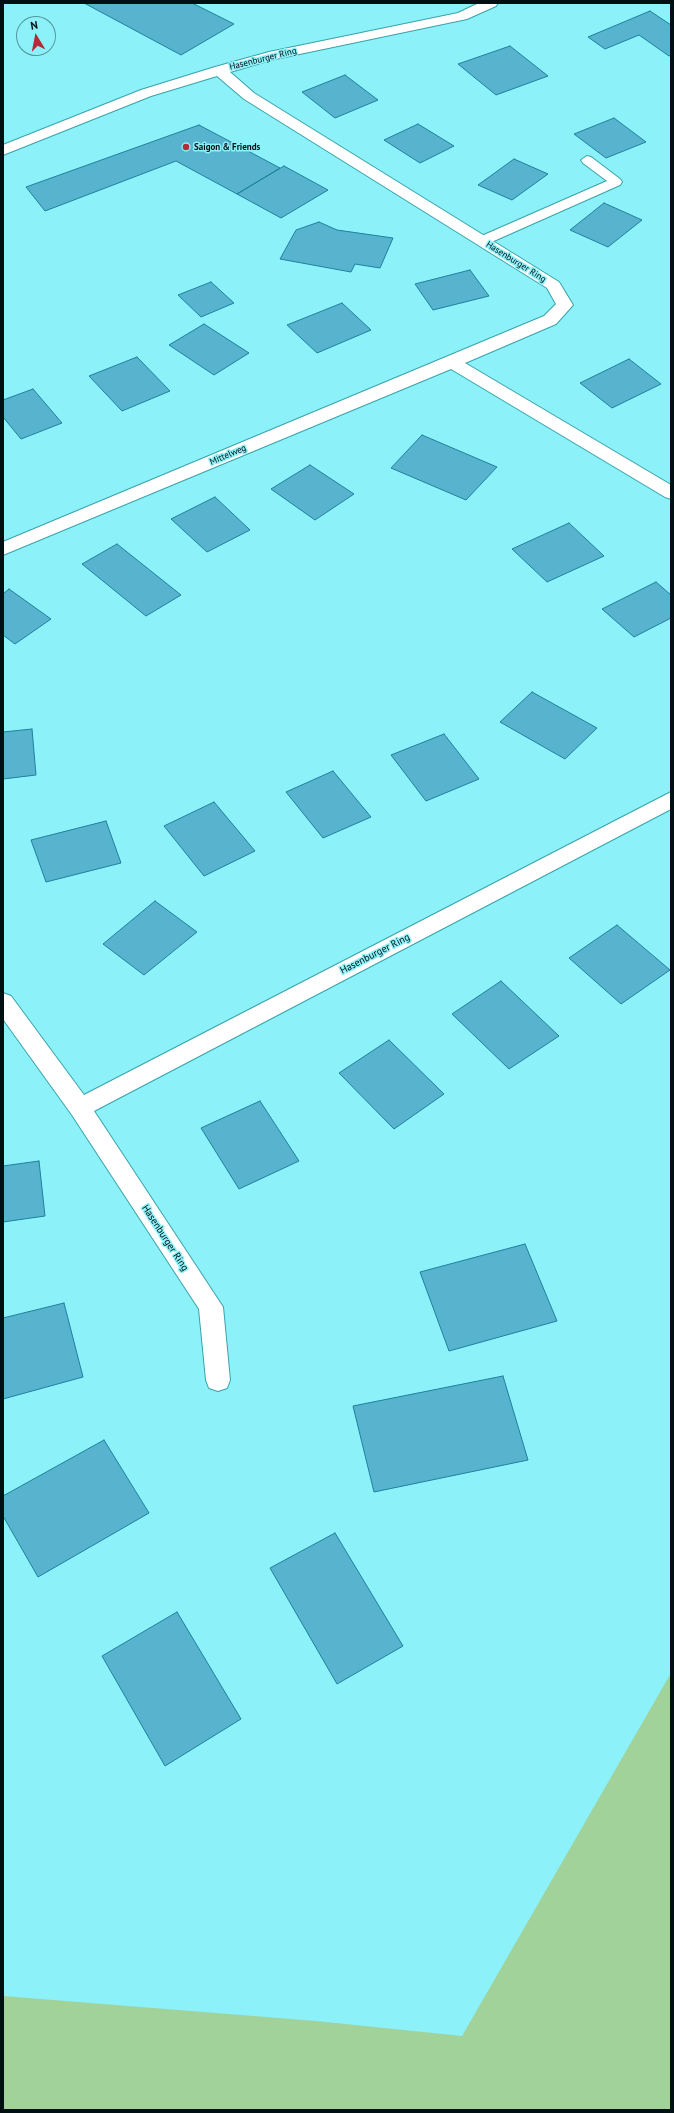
<!DOCTYPE html>
<style>
body{margin:0}
#map{position:relative;width:674px;height:2113px;overflow:hidden;background:#8cf1f8;font-family:"PT Sans",sans-serif}
canvas{display:block}
.frame{position:absolute;inset:0;border:4px solid #000f11;pointer-events:none}
.north{position:absolute;left:16px;top:16px;width:40px;height:40px;box-sizing:border-box;background:#8cf1f8;border:1px solid #54979c;border-radius:50%;rotate:350deg;font-size:11px;font-weight:700;line-height:16px;text-align:center;color:#000f11}
.north::after{content:'';display:block;margin:auto;width:14px;height:18px;background:#b92838;clip-path:polygon(50% 0,100% 100%,50% 72%,0 100%)}
</style>
<div id="map">
<canvas width="674" height="2113"></canvas>
<div class="frame"></div>
<div class="north">N</div>
</div>
<script>
const ctx = document.querySelector('canvas').getContext('2d');
ctx.lineJoin = 'round';
function fill(path, color) { ctx.fillStyle = color; ctx.fill(path, 'evenodd'); }
const toPath = rows => new Path2D(rows.map(r => 'M' + r).join(''));
function trace(path, color, width, dash) { ctx.strokeStyle = color; ctx.lineWidth = width; ctx.lineCap = dash ? 'butt' : 'round'; ctx.setLineDash(dash || []); ctx.stroke(path); }
function write(font, color, halo, rows, align = 'center') {
  ctx.font = font + ' "PT Sans",sans-serif'; ctx.lineWidth = 3; ctx.setLineDash([]); ctx.textBaseline = 'middle'; ctx.strokeStyle = halo; ctx.fillStyle = color; for (const [text, x, y, turn = 0] of rows) {
    ctx.save(); ctx.translate(x, y); ctx.rotate((+turn || 0) * Math.PI / 180); ctx.textAlign = isNaN(turn) ? turn : align; if (halo) ctx.strokeText(text, 0, 0); ctx.fillText(text, 0, 0); ctx.restore();
  }
}
fill(toPath([
 [671,1673,671,2110,3,2110,3,1996,316,2021,462,2036]
]), '#a1d299');
const building = toPath([
 [84,3,192,3,234,24,181,55,84,3],
 [650,11,671,25,671,55,669,56,639,35,605,49,588,37,650,11],
 [510,46,548,76,496,95,458,64,510,46],
 [345,75,378,100,335,118,302,92,345,75],
 [614,118,646,142,606,158,574,134,614,118],
 [418,124,454,146,420,163,384,140,418,124],
 [199,125,280,168,237,194,176,161,45,211,26,187,199,125],
 [514,159,548,174,512,200,478,185,514,159],
 [284,166,328,190,281,218,237,194,284,166],
 [604,203,642,220,608,247,570,230,604,203],
 [319,222,337,230,393,238,380,268,355,264,351,272,280,259,296,230,319,222],
 [470,270,489,296,433,310,415,284,470,270],
 [211,282,234,303,201,317,178,295,211,282],
 [342,303,371,330,317,353,287,325,342,303],
 [204,324,249,353,214,375,169,345,204,324],
 [137,357,170,391,122,411,89,376,137,357],
 [629,359,661,384,612,408,580,383,629,359],
 [33,389,62,423,21,439,3,417,3,400,33,389],
 [422,435,497,467,466,500,391,468,422,435],
 [310,465,354,494,315,520,271,489,310,465],
 [215,497,250,530,207,552,171,519,215,497],
 [569,523,604,556,547,582,512,549,569,523],
 [117,544,181,595,146,616,82,564,117,544],
 [656,582,671,595,671,618,634,637,602,609,656,582],
 [9,589,51,619,15,644,3,635,3,594,9,589],
 [532,692,597,728,565,759,500,722,532,692],
 [32,729,36,775,3,779,3,732,32,729],
 [444,734,479,779,426,801,391,755,444,734],
 [333,771,371,817,323,838,286,792,333,771],
 [214,802,255,851,204,876,164,826,214,802],
 [106,821,121,863,46,882,31,840,106,821],
 [155,901,197,932,144,975,103,944,155,901],
 [617,925,670,970,621,1004,569,958,617,925],
 [501,981,559,1036,509,1069,452,1014,501,981],
 [389,1040,444,1094,394,1129,339,1073,389,1040],
 [260,1101,299,1161,239,1189,201,1128,260,1101],
 [39,1161,45,1216,3,1222,3,1166,39,1161],
 [525,1244,557,1321,449,1351,420,1272,525,1244],
 [64,1303,83,1377,3,1399,3,1318,64,1303],
 [503,1376,528,1460,374,1492,353,1406,503,1376],
 [104,1440,149,1513,38,1577,3,1516,3,1496,104,1440],
 [335,1533,403,1646,337,1684,270,1568,335,1533],
 [177,1612,241,1719,165,1766,102,1656,177,1612]
]);
fill(building, '#58b3cf');
trace(building, '#1d819c', 1);
const service = toPath([
 [587,156,591,157,620,179,622,182,620,185,487,244,477,244,475,241,477,238,607,181,583,163,581,160,587,156]
]);
const minor = toPath([
 [479,3,498,3,496,6,467,19,271,60,230,72,254,93,559,282,573,305,556,324,465,363,671,485,671,499,665,497,451,369,3,555,3,542,544,316,556,304,547,288,244,99,217,76,151,96,3,155,3,145,141,90,215,67,269,52,458,13,479,3],
 [671,792,671,809,94,1111,223,1307,230,1380,227,1388,218,1391,209,1388,206,1380,199,1309,72,1115,3,1019,3,993,11,996,84,1095,671,792]
]);
trace(service, '#38a3aa', 2);
trace(minor, '#38a3aa', 2);
fill(service, '#fff');
fill(minor, '#fff');
for (const [x, y, r, color] of [
 [186,147,4,"#b92838"]
]) { const dot = new Path2D(); dot.arc(x, y, r, 0, 2 * Math.PI); ctx.fillStyle = color; ctx.fill(dot); trace(dot, '#8cf1f8', 1.5); }
write('9px', '#000f11', '#8cf1f8', [
 ["Hasenburger Ring",263,59,-14],
 ["Hasenburger Ring",516,262,32],
 ["Mittelweg",228,455,-23]
]);
write('bold 9px', '#000f11', '#8cf1f8', [
 ["Saigon & Friends",194,147]
], 'left');
write('10px', '#000f11', '#8cf1f8', [
 ["Hasenburger Ring",375,954,-27],
 ["Hasenburger Ring",165,1238,57]
]);
</script>
